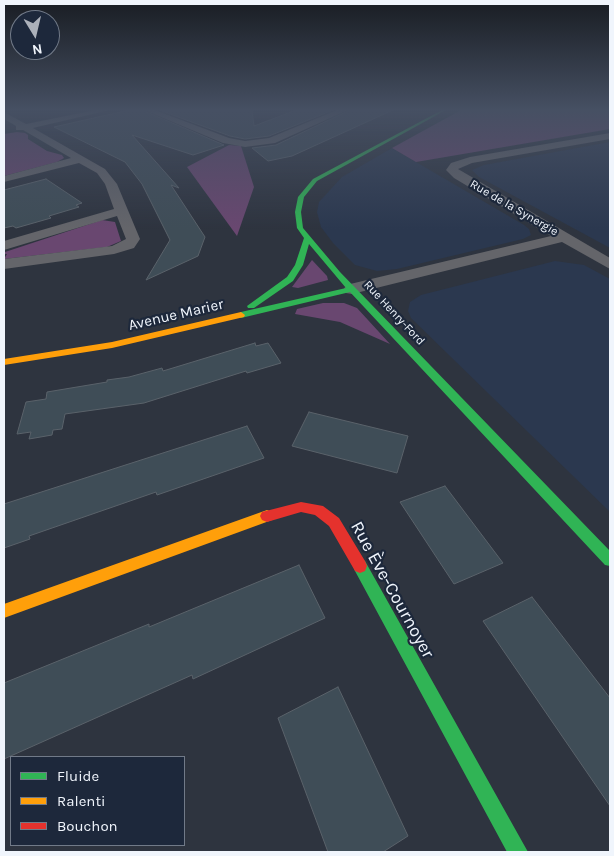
<!DOCTYPE html>
<meta charset="utf-8">
<style>
body{margin:0}
#map{position:relative;width:614px;height:856px;overflow:hidden;background:#2e343f;font-family:Karla,sans-serif}
canvas{display:block}
.frame{position:absolute;inset:0;border:5px solid #f0f5fc;pointer-events:none}
.legend{position:absolute;left:10px;top:756px;width:175px;height:90px;box-sizing:border-box;background:#1d283b;border:1px solid #717a88;margin:0;padding:6px 9px;list-style:none;font-size:15px;color:#f0f5fc}
.legend li{display:flex;align-items:center;gap:10px;height:25px}
.legend b{width:25px;border:1px solid #717a88}
.north{position:absolute;left:10px;top:10px;width:50px;height:50px;box-sizing:border-box;background:#1d283b;border:1px solid #717a88;border-radius:50%;rotate:171deg;font-size:14px;font-weight:700;line-height:20px;text-align:center;color:#f0f5fc}
.north::after{content:'';display:block;margin:auto;width:18px;height:22px;background:#acb1ba;clip-path:polygon(50% 0,100% 100%,50% 72%,0 100%)}
</style>
<div id="map">
<canvas width="614" height="856"></canvas>
<div class="frame"></div>
<ul class="legend">
<li><b style="height:6px;background:#30b455"></b>Fluide</li>
<li><b style="height:6px;background:#ff9f0a"></b>Ralenti</li>
<li><b style="height:6px;background:#e5322d"></b>Bouchon</li>
</ul>
<div class="north">N</div>
</div>
<script>
const ctx = document.querySelector('canvas').getContext('2d');
ctx.lineJoin = 'round';
function fill(path, color) { ctx.fillStyle = color; ctx.fill(path, 'evenodd'); }
const toPath = rows => new Path2D(rows.map(r => 'M' + r).join(''));
function trace(path, color, width, dash) { ctx.strokeStyle = color; ctx.lineWidth = width; ctx.lineCap = dash ? 'butt' : 'round'; ctx.setLineDash(dash || []); ctx.stroke(path); }
function write(font, color, halo, rows, align = 'center') {
  ctx.font = font + ' Karla,sans-serif'; ctx.lineWidth = 4.5; ctx.setLineDash([]); ctx.textBaseline = 'middle'; ctx.strokeStyle = halo; ctx.fillStyle = color; for (const [text, x, y, turn = 0] of rows) {
    ctx.save(); ctx.translate(x, y); ctx.rotate((+turn || 0) * Math.PI / 180); ctx.textAlign = isNaN(turn) ? turn : align; if (halo) ctx.strokeText(text, 0, 0); ctx.fillText(text, 0, 0); ctx.restore();
  }
}
fill(toPath([
 [610,142,610,248,479,177,472,170,484,165],
 [392,148,524,225,529,229,531,235,523,239,397,269,377,271,355,265,333,243,321,227,317,212,319,202,342,177],
 [555,261,584,265,610,279,610,512,411,318,408,311,410,302,421,295]
]), '#2b384f');
fill(toPath([
 [461,110,610,110,610,129,416,162,392,148],
 [17,132,25,133,28,135,28,139,47,151,62,155,64,158,57,162,4,176,4,134],
 [229,145,241,146,254,187,237,236,187,167],
 [102,220,115,222,121,241,107,247,4,259,7,254,4,254,5,252],
 [312,260,327,276,328,280,298,288,292,287],
 [323,303,344,303,357,308,390,344,340,322,295,314,297,309]
]), '#694770');
const building = toPath([
 [129,110,142,110,224,145,193,155,132,135,179,188,171,185,205,237,198,256,146,280,170,240,142,184,125,162,54,127,129,110],
 [159,110,252,110,254,126,296,110,333,110,269,136,245,139,230,136,159,110],
 [350,110,393,110,292,156,268,161,252,148,276,145,350,110],
 [46,179,82,203,76,205,79,207,49,216,51,218,16,228,13,226,4,228,4,190,46,179],
 [255,343,256,346,268,343,281,363,247,373,246,371,144,403,65,414,62,429,53,430,52,435,29,439,31,432,17,434,26,402,46,399,47,392,107,382,107,380,129,377,162,368,163,371,255,343],
 [309,412,408,436,397,473,292,446,309,412],
 [247,426,264,458,157,495,156,492,29,536,30,539,4,548,4,504,247,426],
 [445,486,503,563,454,584,400,502,445,486],
 [299,565,325,618,193,679,192,675,4,759,4,683,149,624,149,627,299,565],
 [532,597,610,698,610,806,483,621,532,597],
 [338,687,408,836,383,852,328,852,278,718,338,687]
]);
fill(building, '#3f4d57');
trace(building, '#5a626a', 1);
fill(toPath([
 [95,110,110,110,33,128,105,169,117,184,140,239,134,248,114,254,4,269,4,259,112,246,126,239,117,216,4,250,4,241,114,209,105,184,97,173,79,163,4,182,4,176,71,158,23,130,16,130,16,126,4,119,4,112,26,124,95,110],
 [144,110,155,110,229,138,245,141,269,138,337,110,348,110,275,143,245,147,223,143,144,110],
 [610,133,610,139,472,163,458,169,610,258,610,269,562,242,352,294,346,293,344,289,346,285,551,236,454,178,446,170,451,163,470,157,610,133]
]), '#64656a');
fill(toPath([
 [442,110,446,110,317,181,304,197,301,212,303,228,340,272,610,551,610,566,605,565,350,292,241,318,237,315,241,312,346,288,309,244,303,265,293,281,254,308,248,308,247,306,287,277,295,265,304,238,297,228,295,212,298,197,313,179,442,110],
 [360,559,365,561,528,852,507,852,355,571,353,566,355,561,360,559]
]), '#30b455');
fill(toPath([
 [241,312,245,315,244,317,112,348,4,365,4,359,112,342,241,312],
 [267,510,272,512,274,516,272,520,4,618,4,604,267,510]
]), '#ff9f0a');
fill(toPath([
 [301,502,323,506,339,518,365,561,367,566,365,571,360,573,355,571,329,526,315,515,301,512,267,522,262,520,260,516,262,512,301,502]
]), '#e5322d');
const sky = ctx.createLinearGradient(0, 0, 0, 229);
sky.addColorStop(0, '#191d23');
sky.addColorStop(0.48, '#465063');
sky.addColorStop(1, '#46506300');
ctx.fillStyle = sky;
ctx.fillRect(0, 0, 614, 229);
write('12px', '#f0f5fc', '#1d283b', [
 ["Rue de la Synergie",514,208,30],
 ["Rue Henry-Ford",394,313,47]
]);
write('15px', '#f0f5fc', '#1d283b', [
 ["Avenue Marier",176,315,-13]
]);
write('18px', '#f0f5fc', '#1d283b', [
 ["Rue Ève-Cournoyer",392,590,61]
]);
</script>
